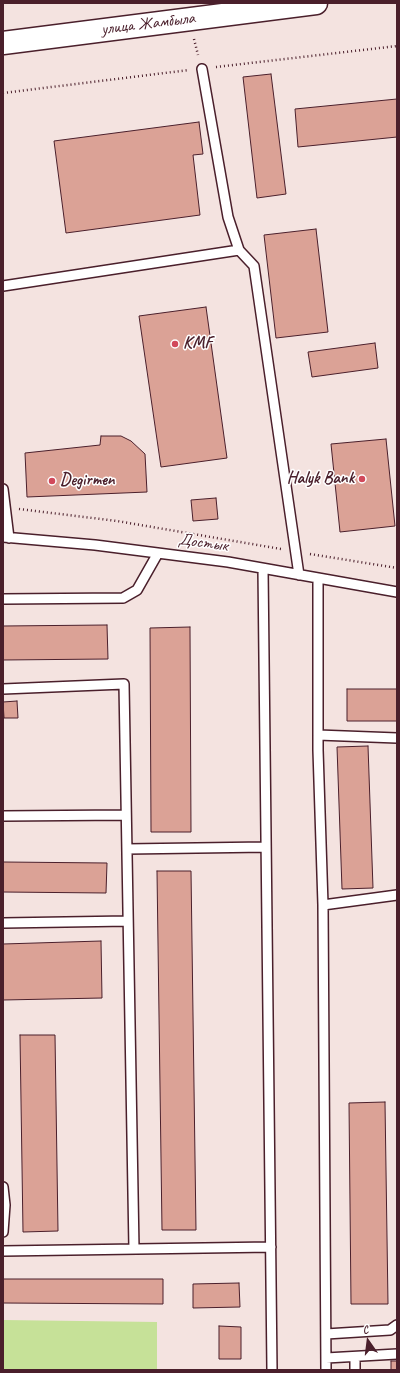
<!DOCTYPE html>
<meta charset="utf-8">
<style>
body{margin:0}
#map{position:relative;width:400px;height:1373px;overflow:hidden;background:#f4e3e0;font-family:Caveat,sans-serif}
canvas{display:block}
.frame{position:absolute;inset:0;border:4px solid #4a1f2b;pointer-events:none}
.north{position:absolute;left:348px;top:1321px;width:40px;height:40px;-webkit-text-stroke:3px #fff;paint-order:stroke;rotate:346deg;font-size:11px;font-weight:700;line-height:16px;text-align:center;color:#4a1f2b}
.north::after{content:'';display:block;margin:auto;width:14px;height:18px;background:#4a1f2b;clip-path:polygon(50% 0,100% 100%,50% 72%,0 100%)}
</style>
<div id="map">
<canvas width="400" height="1373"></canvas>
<div class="frame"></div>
<div class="north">С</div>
</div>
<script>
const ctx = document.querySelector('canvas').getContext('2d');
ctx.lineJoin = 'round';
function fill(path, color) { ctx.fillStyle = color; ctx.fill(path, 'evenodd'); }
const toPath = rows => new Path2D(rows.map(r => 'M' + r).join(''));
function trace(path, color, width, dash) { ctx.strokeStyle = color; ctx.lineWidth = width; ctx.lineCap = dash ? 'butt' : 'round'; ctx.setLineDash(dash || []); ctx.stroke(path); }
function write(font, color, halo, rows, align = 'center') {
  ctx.font = font + ' Caveat,sans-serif'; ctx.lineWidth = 3; ctx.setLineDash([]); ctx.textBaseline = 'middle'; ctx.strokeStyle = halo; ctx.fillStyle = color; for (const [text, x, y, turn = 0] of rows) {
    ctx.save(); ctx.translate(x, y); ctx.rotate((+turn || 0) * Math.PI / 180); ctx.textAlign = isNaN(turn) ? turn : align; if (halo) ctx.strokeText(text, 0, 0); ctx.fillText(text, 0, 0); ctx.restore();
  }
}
fill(toPath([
 [3,1320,157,1322,157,1370,3,1370]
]), '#c6e198');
const building = toPath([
 [271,74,286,194,257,198,243,77,271,74],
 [397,99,397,137,298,147,295,109,397,99],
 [199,122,203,154,193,155,200,215,66,233,54,141,199,122],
 [316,229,328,332,276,338,264,235,316,229],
 [206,307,227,458,161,467,139,316,206,307],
 [375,343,378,368,312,377,308,352,375,343],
 [101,436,121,436,131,441,145,454,147,492,27,497,25,453,100,445,101,436],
 [386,439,395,526,340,532,331,444,386,439],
 [216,498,218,519,193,521,191,500,216,498],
 [107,625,108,659,3,660,3,626,107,625],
 [190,627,191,832,151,832,150,628,190,627],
 [347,689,397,689,397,721,347,721,347,689],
 [17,701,18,718,4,718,3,702,17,701],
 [368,746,373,888,342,889,337,747,368,746],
 [3,862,107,863,106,893,3,892,3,862],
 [157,871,191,871,196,1230,162,1230,157,871],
 [101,941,102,998,3,1000,3,944,101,941],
 [20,1035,55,1035,58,1231,23,1232,20,1035],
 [385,1102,388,1304,351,1304,349,1103,385,1102],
 [3,1279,163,1279,163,1304,3,1303,3,1279],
 [239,1283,240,1307,193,1308,193,1284,239,1283],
 [219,1326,241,1327,241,1359,219,1359,219,1326],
 [391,1361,397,1361,397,1370,391,1370,391,1361]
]);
fill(building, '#dba296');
trace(building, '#4a1f2b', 1);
const service = toPath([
 [202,69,228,217,239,250,254,266,299,575],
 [3,286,239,250],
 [3,489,9,538],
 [3,537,95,545,228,562,397,592],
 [263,569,272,1370],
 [318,578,318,750,323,905,326,1370],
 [3,599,123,598,137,590,158,553],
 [3,689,124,684,134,1249],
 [318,735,397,738],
 [3,816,126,815],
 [127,849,266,847],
 [323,905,397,895],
 [3,923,128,921],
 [3,1187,5,1205,3,1232],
 [3,1251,271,1247],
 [326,1334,390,1330,397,1325],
 [355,1357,355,1370],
 [326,1358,397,1354]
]);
const tertiary = toPath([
 [3,43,316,3]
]);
trace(service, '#4a1f2b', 12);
trace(tertiary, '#4a1f2b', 25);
trace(toPath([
 [194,39,198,55],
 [216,67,397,46],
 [3,93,189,70],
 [19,509,117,521,281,549],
 [310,554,397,568]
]), '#4a1f2b', 2.5, [1, 3]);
trace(service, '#fff', 9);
trace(tertiary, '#fff', 22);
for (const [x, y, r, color] of [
 [175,344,4,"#d1495b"],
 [362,479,4,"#d1495b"],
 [52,481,4,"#d1495b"]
]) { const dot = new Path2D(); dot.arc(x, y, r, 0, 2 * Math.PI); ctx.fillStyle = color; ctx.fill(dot); trace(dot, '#fff', 1.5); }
write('17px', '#4a1f2b', '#fff', [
 ["улица Жамбыла",148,24,-7],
 ["Достык",203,543,8]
]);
write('bold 17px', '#4a1f2b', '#fff', [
 ["KMF",183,344],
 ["Halyk Bank",354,479,"right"],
 ["Degirmen",60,481]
], 'left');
</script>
